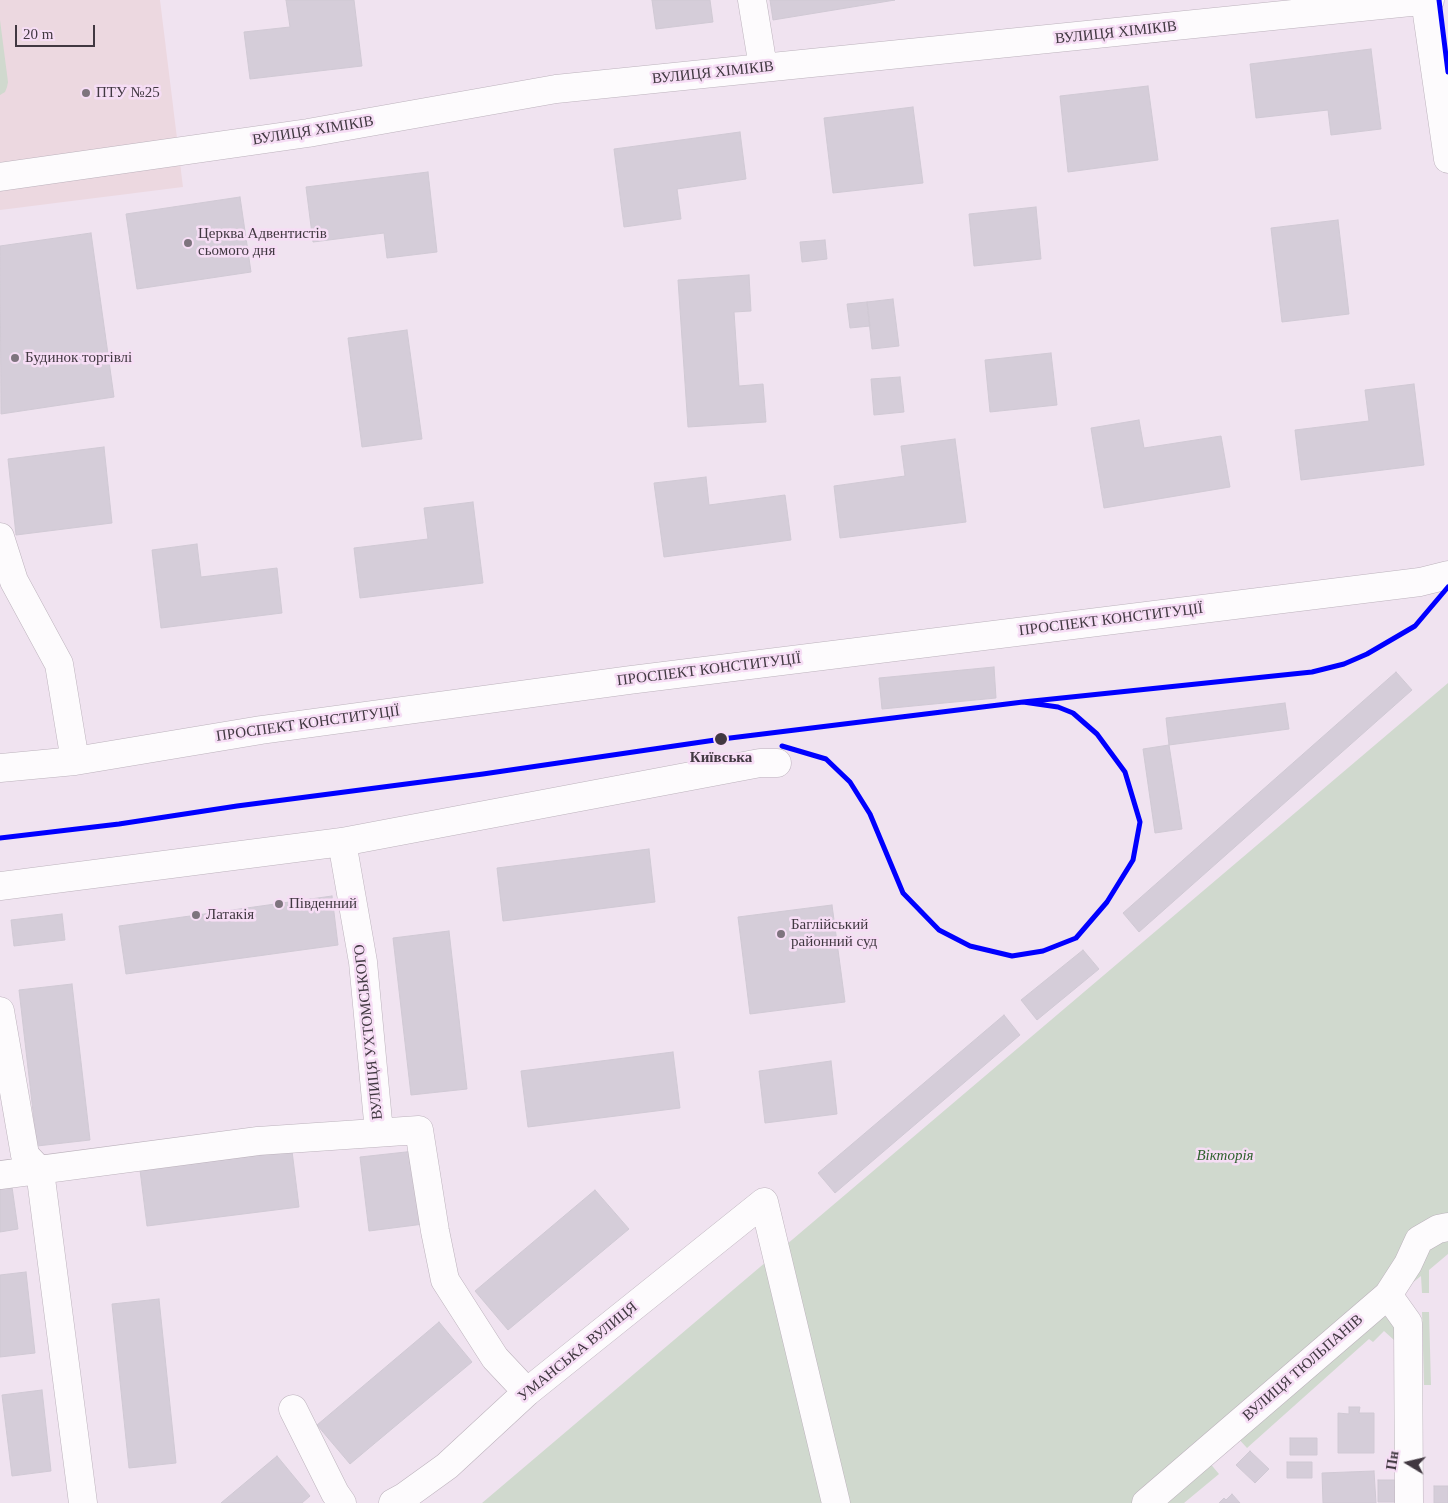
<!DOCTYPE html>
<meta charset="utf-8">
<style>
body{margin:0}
#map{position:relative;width:1448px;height:1503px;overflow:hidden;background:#f0e3f0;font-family:"Times New Roman",serif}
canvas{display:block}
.north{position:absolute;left:1383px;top:1438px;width:50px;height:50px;-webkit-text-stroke:4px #f6ddf5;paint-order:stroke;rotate:279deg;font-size:14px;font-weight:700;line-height:20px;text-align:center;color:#413841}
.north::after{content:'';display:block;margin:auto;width:18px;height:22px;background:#413841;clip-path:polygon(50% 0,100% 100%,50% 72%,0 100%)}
.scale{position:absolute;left:15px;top:25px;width:80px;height:22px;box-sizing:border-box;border:2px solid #413841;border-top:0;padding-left:6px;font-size:15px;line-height:18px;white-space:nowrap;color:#413841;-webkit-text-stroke:4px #f6ddf5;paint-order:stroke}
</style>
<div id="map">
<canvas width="1448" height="1503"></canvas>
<div class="north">Пн</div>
<div class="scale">20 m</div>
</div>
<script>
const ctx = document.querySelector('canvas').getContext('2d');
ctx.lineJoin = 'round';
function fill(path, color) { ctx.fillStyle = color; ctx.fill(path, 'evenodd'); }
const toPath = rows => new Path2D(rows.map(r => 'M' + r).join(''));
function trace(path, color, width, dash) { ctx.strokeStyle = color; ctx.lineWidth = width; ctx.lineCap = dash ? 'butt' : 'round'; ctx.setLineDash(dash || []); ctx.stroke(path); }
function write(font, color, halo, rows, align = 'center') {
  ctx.font = font + ' "Times New Roman",serif'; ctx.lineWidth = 5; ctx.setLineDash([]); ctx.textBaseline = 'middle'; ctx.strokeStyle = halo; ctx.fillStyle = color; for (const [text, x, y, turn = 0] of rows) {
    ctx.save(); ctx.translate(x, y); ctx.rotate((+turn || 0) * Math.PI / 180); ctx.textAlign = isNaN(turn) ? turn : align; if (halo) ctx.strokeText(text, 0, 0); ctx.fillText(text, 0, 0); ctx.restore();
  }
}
fill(toPath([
 [0,0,160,0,183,187,0,210]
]), '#ecd8e0');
fill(toPath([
 [0,20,8,82,7,87,5,92,0,95],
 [1448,683,1448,1254,1429,1270,1429,1293,1422,1293,1421,1276,1135,1503,482,1503],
 [1422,1312,1429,1312,1431,1385,1424,1385],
 [1381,1315,1391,1319,1400,1334,1401,1455,1394,1454,1394,1340,1384,1331,1373,1342,1369,1339,1247,1448,1236,1436],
 [1208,1461,1219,1474,1184,1503,1157,1503]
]), '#d0d9ce');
const building = toPath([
 [286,0,354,0,362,66,250,79,244,32,290,27,286,0],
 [652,0,710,0,713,22,656,29,652,0],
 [770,0,895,0,773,20,770,0],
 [1371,49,1381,129,1331,135,1328,110,1256,118,1250,64,1371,49],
 [1148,86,1158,160,1068,172,1060,96,1148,86],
 [913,107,923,183,833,193,824,118,913,107],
 [740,132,746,179,677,189,681,219,624,227,614,149,740,132],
 [428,172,437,252,387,258,384,233,313,242,306,187,428,172],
 [240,197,251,272,137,289,126,214,240,197],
 [1036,207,1041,259,974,266,969,214,1036,207],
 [1338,220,1349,314,1282,322,1271,228,1338,220],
 [91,233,114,397,1,414,0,246,91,233],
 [825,240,827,259,802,262,800,242,825,240],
 [749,275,751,311,734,312,739,386,763,384,766,422,688,427,678,280,749,275],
 [893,299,899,346,872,349,867,302,893,299],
 [867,302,870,326,850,328,847,304,867,302],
 [407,330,422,439,362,447,348,338,407,330],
 [1051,353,1057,405,990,412,985,360,1051,353],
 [900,377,904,412,874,415,871,379,900,377],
 [1414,384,1424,465,1301,480,1295,430,1369,421,1365,390,1414,384],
 [1139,420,1144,448,1221,436,1230,487,1104,508,1091,428,1139,420],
 [955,439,966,522,840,538,834,486,905,476,901,446,955,439],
 [104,447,112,523,16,535,8,459,104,447],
 [706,477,709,505,785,495,791,540,664,557,654,483,706,477],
 [473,502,483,583,360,598,354,548,428,539,424,508,473,502],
 [197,544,201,577,277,568,282,613,161,628,152,550,197,544],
 [994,667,996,698,882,709,879,678,994,667],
 [1396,672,1412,690,1139,932,1123,913,1396,672],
 [1285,703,1289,729,1169,745,1166,718,1285,703],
 [1169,745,1182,829,1155,833,1143,749,1169,745],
 [649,849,655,902,503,921,497,868,649,849],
 [332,896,338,945,126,974,119,926,332,896],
 [832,905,845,1002,750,1014,738,917,832,905],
 [62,914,65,940,14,946,11,920,62,914],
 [449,931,467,1089,411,1095,393,938,449,931],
 [1083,950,1099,969,1037,1020,1021,1000,1083,950],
 [72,984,90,1140,37,1146,19,990,72,984],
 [1004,1015,1020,1035,835,1193,818,1173,1004,1015],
 [673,1052,680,1108,528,1127,521,1071,673,1052],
 [831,1061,837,1114,765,1123,759,1071,831,1061],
 [292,1151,299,1207,147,1226,140,1170,292,1151],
 [415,1151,424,1224,369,1231,360,1157,415,1151],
 [12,1187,18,1229,0,1232,0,1189,12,1187],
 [595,1190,629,1229,508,1330,475,1291,595,1190],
 [26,1272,35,1353,0,1357,0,1275,26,1272],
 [159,1299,176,1463,129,1468,112,1304,159,1299],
 [439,1322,472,1362,350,1464,317,1425,439,1322],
 [42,1390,51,1471,12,1476,2,1395,42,1390],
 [1349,1407,1360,1407,1359,1413,1374,1413,1374,1453,1338,1453,1338,1413,1349,1414,1349,1407],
 [1290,1438,1317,1438,1317,1455,1290,1455,1290,1438],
 [1250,1451,1269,1469,1255,1483,1236,1465,1250,1451],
 [277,1456,310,1496,302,1503,221,1503,277,1456],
 [1287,1462,1312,1462,1312,1478,1287,1478,1287,1462],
 [1374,1471,1376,1503,1323,1503,1322,1473,1374,1471],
 [1378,1480,1401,1480,1401,1502,1378,1502,1378,1480],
 [1434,1486,1448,1486,1448,1503,1434,1503,1434,1486],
 [1232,1494,1240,1503,1219,1503,1224,1498,1226,1500,1232,1494]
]);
fill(building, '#d5cdd9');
trace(building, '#d0c9d4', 1);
const minor = toPath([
 [752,0,763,67],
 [1425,0,1448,159],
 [0,177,308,133,556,89,1430,0],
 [0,537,14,581,59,664,75,761],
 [0,768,75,761,261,730,630,680,1420,582,1448,575],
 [342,842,363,962,379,1132],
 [0,886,342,842,760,763,777,763],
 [0,1011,25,1155,40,1171,83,1503],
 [0,1175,258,1141,419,1130,435,1231,445,1280,495,1358,527,1392],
 [1388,1295,1408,1323,1409,1503],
 [293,1409,335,1493,342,1503],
 [393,1503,404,1497,447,1466,527,1392,764,1202,836,1503],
 [1146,1503,1388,1295,1408,1264,1419,1240,1438,1229,1448,1227]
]);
trace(minor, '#bcb2bc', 29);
trace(minor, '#fdfbfd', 28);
trace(toPath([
 [1439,0,1448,72],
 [782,746,826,759,850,782,870,814,903,893,939,930,970,946,1012,956,1043,951,1076,938,1107,902,1133,860,1140,822,1125,772,1097,734,1073,713,1058,707,1023,702],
 [0,838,119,824,237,806,483,774,722,739,1023,702,1312,672,1344,664,1367,654,1415,626,1448,587]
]), '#00f', 5);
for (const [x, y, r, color] of [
 [86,93,5,"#7e747e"],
 [188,243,5,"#7e747e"],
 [15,358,5,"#7e747e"],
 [721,739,7,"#413841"],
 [279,904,5,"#7e747e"],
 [196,915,5,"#7e747e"],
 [781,934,5,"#7e747e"]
]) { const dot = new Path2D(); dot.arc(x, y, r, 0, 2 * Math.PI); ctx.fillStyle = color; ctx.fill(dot); trace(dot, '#f6ddf5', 2); }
write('15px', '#413841', '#f6ddf5', [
 ["ВУЛИЦЯ ХІМІКІВ",1116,33,-6],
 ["ВУЛИЦЯ ХІМІКІВ",713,73,-6],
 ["ВУЛИЦЯ ХІМІКІВ",313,131,-9],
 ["ПРОСПЕКТ КОНСТИТУЦІЇ",1111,620,-7],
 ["ПРОСПЕКТ КОНСТИТУЦІЇ",709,670,-7],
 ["ПРОСПЕКТ КОНСТИТУЦІЇ",308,724,-8],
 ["ВУЛИЦЯ УХТОМСЬКОГО",369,1032,-96],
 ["УМАНСЬКА ВУЛИЦЯ",578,1352,-39],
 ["ВУЛИЦЯ ТЮЛЬПАНІВ",1303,1368,-41]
]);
write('15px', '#413841', '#f6ddf5', [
 ["ПТУ №25",96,93],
 ["Церква Адвентистів",198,234],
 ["сьомого дня",198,251],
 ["Будинок торгівлі",25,358],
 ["Південний",289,904],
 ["Латакія",206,915],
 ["Баглійський",791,925],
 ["районний суд",791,942]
], 'left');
write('bold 15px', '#413841', '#f6ddf5', [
 ["Київська",721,758]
]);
write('italic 15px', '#2f622e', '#f6ddf5', [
 ["Вікторія",1225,1156]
]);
</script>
